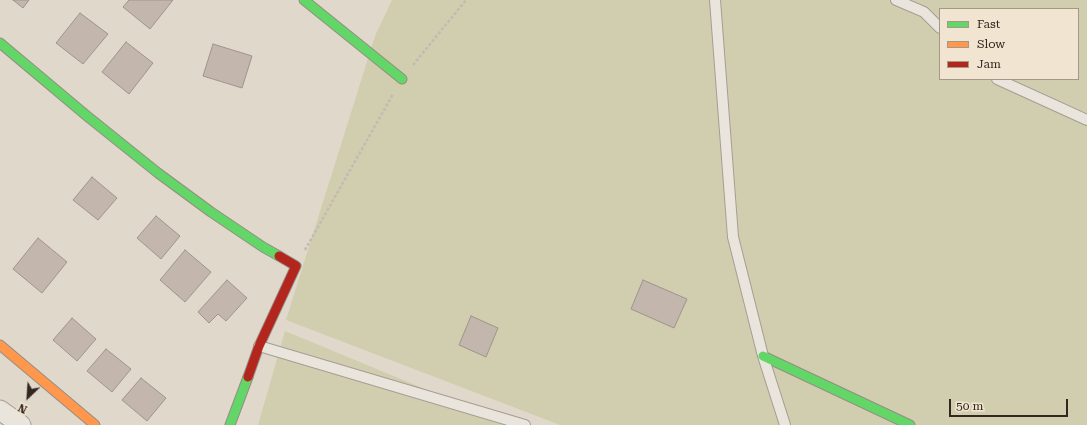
<!DOCTYPE html>
<style>
body{margin:0}
#map{position:relative;width:1087px;height:425px;overflow:hidden;background:#e0d8cb;font-family:"Roboto Serif",serif}
canvas{display:block}
.legend{position:absolute;left:939px;top:8px;width:140px;height:72px;box-sizing:border-box;background:#f1e4d1;border:1px solid #a59889;margin:0;padding:5px 7px;list-style:none;font-size:12px;color:#32261e}
.legend li{display:flex;align-items:center;gap:8px;height:20px}
.legend b{width:20px;border:1px solid #a59889}
.north{position:absolute;left:8px;top:377px;width:40px;height:40px;-webkit-text-stroke:3px #f1e4d1;paint-order:stroke;rotate:205deg;font-size:11px;font-weight:700;line-height:16px;text-align:center;color:#32261e}
.north::after{content:'';display:block;margin:auto;width:14px;height:18px;background:#32261e;clip-path:polygon(50% 0,100% 100%,50% 72%,0 100%)}
.scale{position:absolute;left:949px;top:399px;width:119px;height:18px;box-sizing:border-box;border:2px solid #32261e;border-top:0;padding-left:5px;font-size:12px;line-height:14px;white-space:nowrap;color:#32261e;-webkit-text-stroke:3px #f1e4d1;paint-order:stroke}
</style>
<div id="map">
<canvas width="1087" height="425"></canvas>
<ul class="legend">
<li><b style="height:5px;background:#63d668"></b>Fast</li>
<li><b style="height:5px;background:#ff974d"></b>Slow</li>
<li><b style="height:5px;background:#b3261e"></b>Jam</li>
</ul>
<div class="north">N</div>
<div class="scale">50 m</div>
</div>
<script>
const ctx = document.querySelector('canvas').getContext('2d');
ctx.lineJoin = 'round';
function fill(path, color) { ctx.fillStyle = color; ctx.fill(path, 'evenodd'); }
const toPath = rows => new Path2D(rows.map(r => 'M' + r).join(''));
function trace(path, color, width, dash) { ctx.strokeStyle = color; ctx.lineWidth = width; ctx.lineCap = dash ? 'butt' : 'round'; ctx.setLineDash(dash || []); ctx.stroke(path); }
fill(toPath([
 [392,0,1087,0,1087,425,560,425,286,320,375,36],
 [940,9,1078,9,1078,79,940,79],
 [285,331,512,425,258,425]
]), '#d1ceaf');
const building = toPath([
 [13,0,29,0,23,8,13,0],
 [129,0,173,0,150,29,123,7,129,0],
 [80,13,108,34,83,64,56,43,80,13],
 [126,42,153,63,129,94,102,72,126,42],
 [213,44,252,56,242,88,203,76,213,44],
 [92,177,117,198,98,220,73,200,92,177],
 [156,216,180,236,161,259,137,238,156,216],
 [38,238,67,262,42,293,13,269,38,238],
 [185,250,211,272,185,302,160,280,185,250],
 [227,280,247,298,226,321,218,314,209,323,198,312,227,280],
 [643,280,687,299,674,328,631,309,643,280],
 [471,316,498,328,486,357,459,345,471,316],
 [72,318,96,339,77,361,53,340,72,318],
 [106,349,131,369,112,392,87,371,106,349],
 [141,378,166,398,147,421,122,400,141,378]
]);
fill(building, '#c3b6ac');
trace(building, '#9f948b', 1);
const lane = toPath([
 [715,0,733,237,763,356,785,425],
 [896,0,924,12,940,28],
 [997,79,1087,120],
 [259,346,525,425]
]);
const street = toPath([
 [0,410,21,425]
]);
const fast = toPath([
 [304,0,402,79],
 [0,43,87,116,158,173,211,212,263,247,279,256],
 [763,356,910,425],
 [230,425,248,377]
]);
const slow = toPath([
 [0,345,95,425]
]);
const jam = toPath([
 [248,377,259,346,296,266,279,256]
]);
trace(lane, '#a59d94', 12);
trace(street, '#a59d94', 21);
trace(fast, '#958d84', 11);
trace(slow, '#958d84', 11);
trace(jam, '#958d84', 11);
trace(toPath([
 [413,65,466,0],
 [305,250,393,94]
]), '#c1bbb3', 2.5, [3, 2]);
trace(lane, '#e9e4dc', 10);
trace(street, '#e9e4dc', 19);
trace(fast, '#63d668', 9);
trace(slow, '#ff974d', 9);
trace(jam, '#b3261e', 9);
</script>
